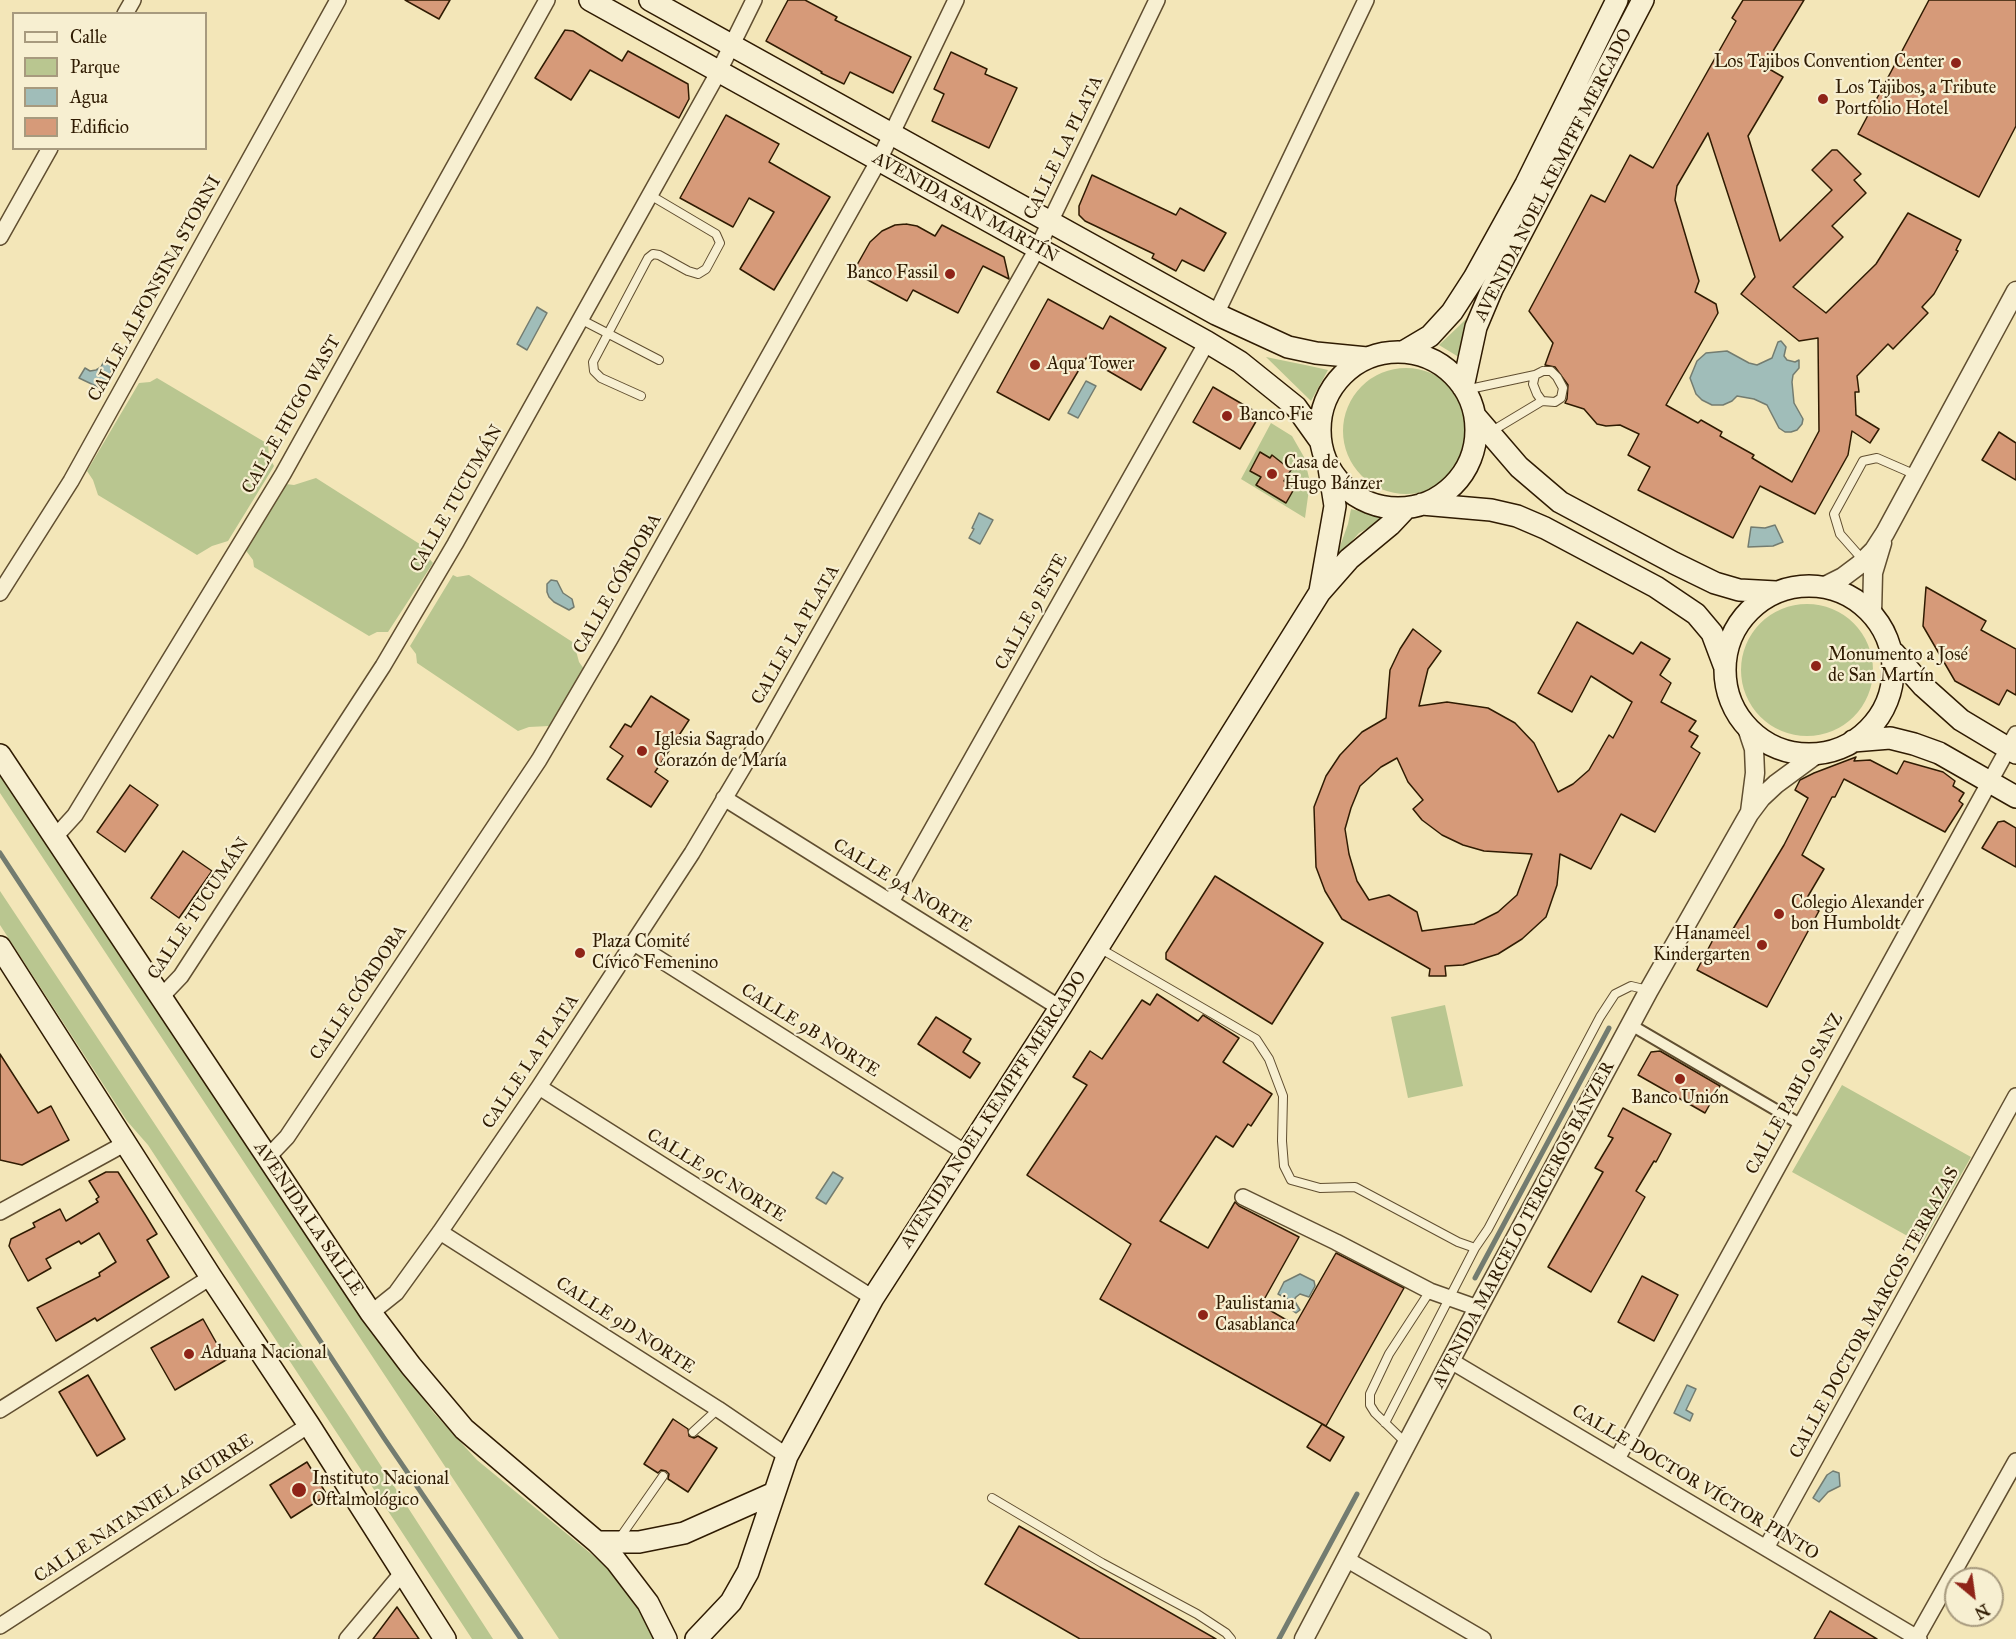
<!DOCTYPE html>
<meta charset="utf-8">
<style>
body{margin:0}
#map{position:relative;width:2016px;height:1639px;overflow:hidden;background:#f3e6b8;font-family:"IM FELL Great Primer",serif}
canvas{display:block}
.legend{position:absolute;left:12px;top:12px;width:195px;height:138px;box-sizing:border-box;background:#f7efd1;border:2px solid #a79a7e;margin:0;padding:8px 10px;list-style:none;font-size:18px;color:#2f1b02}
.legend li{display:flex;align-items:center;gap:12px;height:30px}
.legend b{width:30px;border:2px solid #a79a7e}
.north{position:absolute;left:1944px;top:1567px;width:60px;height:60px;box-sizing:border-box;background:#f7efd1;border:2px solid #a79a7e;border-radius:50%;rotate:151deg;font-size:16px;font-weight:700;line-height:24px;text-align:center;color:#2f1b02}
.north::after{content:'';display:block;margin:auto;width:21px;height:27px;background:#8f2418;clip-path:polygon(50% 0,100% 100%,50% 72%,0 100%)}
</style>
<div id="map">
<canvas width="2016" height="1639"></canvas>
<ul class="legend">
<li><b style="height:8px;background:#f7efd1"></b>Calle</li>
<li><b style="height:16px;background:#b9c690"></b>Parque</li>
<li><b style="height:16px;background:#a0bdb9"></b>Agua</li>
<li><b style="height:16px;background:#d69a79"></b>Edificio</li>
</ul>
<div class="north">N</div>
</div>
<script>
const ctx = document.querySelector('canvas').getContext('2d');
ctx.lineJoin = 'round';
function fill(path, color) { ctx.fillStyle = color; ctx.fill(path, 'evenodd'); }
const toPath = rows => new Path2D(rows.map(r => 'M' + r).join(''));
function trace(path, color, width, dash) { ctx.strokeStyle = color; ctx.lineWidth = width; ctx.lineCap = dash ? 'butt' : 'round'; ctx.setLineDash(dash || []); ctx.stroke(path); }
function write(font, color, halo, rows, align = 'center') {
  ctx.font = font + ' "IM FELL Great Primer",serif'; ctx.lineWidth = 4.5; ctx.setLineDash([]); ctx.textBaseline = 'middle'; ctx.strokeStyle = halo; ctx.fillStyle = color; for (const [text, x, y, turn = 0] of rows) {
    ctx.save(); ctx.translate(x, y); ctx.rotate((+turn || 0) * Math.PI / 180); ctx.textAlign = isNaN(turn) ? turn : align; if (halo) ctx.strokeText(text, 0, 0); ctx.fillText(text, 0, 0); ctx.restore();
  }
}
fill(toPath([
 [1480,305,1462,359,1439,345,1459,326],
 [1266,357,1310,366,1328,370,1311,401],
 '1343 431a63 63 0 1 1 126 0a63 63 0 1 1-126 0Z',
 [157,378,268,444,269,456,274,466,228,541,212,546,197,555,98,495,93,480,87,471,139,383,150,382],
 [1271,423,1292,436,1304,457,1310,482,1305,518,1241,479],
 [316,478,426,548,427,556,433,563,388,632,377,632,369,636,254,567,253,560,244,548,286,484,294,485],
 [1351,509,1386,518,1359,533,1335,560,1348,524],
 [453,575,457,577,469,575,574,643,579,662,584,669,549,726,529,727,518,731,417,663,416,654,410,646],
 '1741 670a66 66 0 1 1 132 0a66 66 0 1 1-132 0Z',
 [0,773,335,1279,433,1412,477,1460,612,1571,633,1594,654,1631,654,1639,559,1639,0,793],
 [0,891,348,1415,493,1639,472,1639,148,1145,127,1121,0,925],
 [1445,1005,1463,1086,1408,1098,1391,1017],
 [1842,1085,1971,1157,1922,1244,1792,1172]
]), '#b9c690');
const water = toPath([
 [537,307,547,313,527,350,517,344,537,307],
 [1781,341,1786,347,1784,356,1787,360,1795,362,1799,360,1799,368,1793,375,1792,382,1794,403,1803,419,1802,424,1797,430,1791,432,1785,432,1779,428,1767,405,1754,399,1737,396,1732,401,1723,405,1712,405,1702,400,1696,394,1690,378,1697,361,1706,353,1727,351,1749,363,1757,365,1772,358,1778,342,1781,341],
 [104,361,114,365,106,385,100,388,79,378,85,368,90,371,96,370,101,367,104,361],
 [1086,381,1096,386,1078,418,1068,413,1086,381],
 [979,513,993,520,980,544,969,538,974,529,972,528,979,513],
 [1775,525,1783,542,1773,546,1748,547,1751,527,1765,528,1775,525],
 [551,580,557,581,563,593,572,599,574,607,569,610,554,602,549,597,547,592,547,584,551,580],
 [833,1172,843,1178,826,1204,816,1198,833,1172],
 [1300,1274,1314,1281,1315,1286,1309,1297,1300,1294,1296,1297,1294,1300,1300,1310,1296,1313,1293,1311,1291,1301,1278,1294,1284,1282,1300,1274],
 [1687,1385,1696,1389,1686,1410,1693,1414,1690,1421,1674,1413,1687,1385],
 [1833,1471,1839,1473,1840,1486,1828,1492,1819,1502,1813,1498,1827,1475,1833,1471]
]);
fill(water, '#a0bdb9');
trace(water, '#737c70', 1.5);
trace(toPath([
 [0,853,384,1438,521,1639],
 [1475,1278,1609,1028],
 [1279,1639,1357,1494]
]), '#737c70', 5);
const building = toPath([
 [405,0,450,0,439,19,405,0],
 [788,0,805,0,837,17,835,20,911,57,893,93,850,72,844,84,821,73,822,72,766,41,788,0],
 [1743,0,1804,0,1764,66,1783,77,1748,136,1780,241,1832,190,1812,170,1832,150,1837,150,1861,174,1854,180,1866,193,1832,226,1843,237,1793,287,1826,313,1876,264,1908,213,1961,240,1956,250,1958,251,1934,294,1922,307,1928,313,1893,349,1888,344,1857,376,1859,392,1855,392,1856,415,1879,429,1870,443,1852,431,1848,455,1815,514,1760,486,1733,538,1638,490,1650,467,1628,455,1639,434,1620,425,1606,426,1597,424,1584,409,1565,403,1567,399,1568,385,1555,367,1545,365,1553,343,1529,311,1591,195,1605,202,1630,155,1653,168,1736,21,1732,18,1743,0],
 [1708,133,1755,277,1741,294,1799,341,1818,338,1819,431,1792,482,1752,458,1754,455,1720,436,1722,432,1701,420,1698,423,1666,405,1718,313,1716,304,1695,292,1699,281,1675,200,1677,186,1708,133],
 [1929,0,2016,0,2016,126,1979,197,1858,134,1929,0],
 [565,30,573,31,622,61,628,51,688,84,689,99,679,118,590,70,571,100,535,78,565,30],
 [951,52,987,69,985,74,1017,88,989,148,932,121,944,94,934,89,951,52],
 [726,115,779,144,769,162,830,197,774,290,740,269,774,212,749,198,733,227,680,198,726,115],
 [1092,175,1176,215,1180,208,1226,233,1204,271,1182,260,1176,271,1152,258,1154,254,1085,221,1079,215,1079,206,1092,175],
 [906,224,917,226,935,236,942,225,1004,257,1009,279,983,266,958,313,913,290,907,301,853,272,870,242,882,231,895,225,906,224],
 [1048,299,1103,329,1110,316,1166,348,1141,390,1086,358,1049,420,997,392,1048,299],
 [1213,387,1256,412,1255,415,1258,418,1240,449,1193,422,1213,387],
 [1999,432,2016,443,2016,480,1982,460,1999,432],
 [1260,452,1270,458,1272,455,1291,470,1284,481,1294,489,1286,503,1256,485,1261,477,1250,471,1260,452],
 [1926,587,1986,621,1981,630,2016,649,2016,695,2007,690,1999,705,1955,681,1923,626,1926,587],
 [1577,622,1633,654,1641,642,1670,659,1660,675,1671,683,1661,702,1696,721,1689,731,1698,736,1691,747,1700,753,1655,832,1621,814,1591,869,1560,854,1557,885,1546,917,1522,939,1498,954,1463,965,1445,966,1446,976,1429,976,1430,969,1342,919,1325,891,1316,867,1314,807,1326,776,1340,755,1362,732,1386,718,1390,670,1400,649,1413,629,1441,651,1428,669,1419,706,1447,702,1488,708,1515,723,1534,743,1558,792,1573,784,1589,770,1609,735,1613,738,1632,702,1591,676,1572,712,1538,693,1577,622],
 [1397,758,1408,782,1423,800,1413,809,1422,820,1442,835,1463,845,1484,851,1532,854,1517,895,1498,912,1474,924,1422,931,1417,912,1389,895,1369,900,1357,881,1349,854,1345,829,1351,808,1360,786,1381,767,1397,758],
 [651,696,689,720,655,772,668,781,651,807,607,779,623,756,610,747,625,724,631,727,651,696],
 [1856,757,1854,761,1870,760,1897,774,1904,761,1943,772,1955,781,1953,786,1964,793,1959,801,1963,804,1945,832,1844,779,1835,797,1832,797,1802,855,1824,869,1804,903,1819,911,1767,1007,1697,970,1716,934,1727,939,1784,845,1808,798,1795,790,1800,780,1814,773,1856,757],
 [130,785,158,805,125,852,97,832,130,785],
 [2004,821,2016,828,2016,867,1982,848,1998,822,2004,821],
 [183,851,212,871,179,918,151,898,183,851],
 [1215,876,1323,943,1272,1024,1166,959,1166,953,1215,876],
 [1157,994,1198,1021,1203,1015,1239,1038,1223,1062,1272,1094,1251,1126,1248,1124,1233,1147,1216,1136,1160,1221,1208,1248,1235,1202,1239,1206,1299,1237,1261,1305,1295,1325,1336,1253,1404,1288,1326,1426,1100,1299,1131,1244,1027,1175,1087,1085,1073,1077,1090,1051,1102,1059,1142,1000,1150,1005,1157,994],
 [936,1017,971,1039,963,1052,980,1063,970,1078,918,1044,936,1017],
 [1660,1051,1720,1086,1705,1113,1638,1075,1651,1052,1660,1051],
 [0,1054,38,1113,51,1106,69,1140,22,1165,0,1160,0,1054],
 [1623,1108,1671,1134,1656,1162,1654,1161,1636,1191,1645,1197,1591,1292,1548,1267,1603,1172,1595,1168,1613,1138,1608,1136,1623,1108],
 [106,1172,118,1172,146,1216,157,1234,147,1240,169,1277,97,1321,95,1318,56,1341,37,1308,100,1276,99,1273,116,1262,99,1233,81,1244,79,1241,46,1259,51,1268,28,1281,9,1246,11,1239,35,1227,33,1223,60,1209,66,1221,98,1202,96,1199,99,1197,89,1181,106,1172],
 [1642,1276,1678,1295,1654,1341,1618,1322,1642,1276],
 [203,1319,226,1360,175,1390,151,1348,203,1319],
 [88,1375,125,1439,97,1456,59,1392,88,1375],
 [673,1419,688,1429,689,1436,694,1438,698,1436,717,1448,688,1492,668,1479,669,1474,666,1471,661,1470,658,1473,644,1464,673,1419],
 [1322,1424,1344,1437,1330,1461,1307,1447,1322,1424],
 [307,1462,327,1495,291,1518,270,1485,307,1462],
 [1019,1526,1216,1639,1080,1639,985,1584,1019,1526],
 [397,1607,419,1639,373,1639,397,1607],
 [1830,1611,1877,1639,1814,1639,1830,1611]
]);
fill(building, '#d69a79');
trace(building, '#2f1b02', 1.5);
const service = toPath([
 [580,319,659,360],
 [1543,371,1551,371,1557,377,1563,388,1561,398,1555,402,1542,401,1537,394,1533,384,1535,375,1543,371],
 [1465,390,1535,375],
 [641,396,601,378,594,371,593,362,648,258,653,254,659,255,688,271,698,274,706,269,720,243,716,234,650,195],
 [1477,440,1542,401],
 [1863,560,1840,534,1834,514,1863,461,1877,458,1916,475],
 [1101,949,1256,1039,1269,1059,1283,1096,1282,1141,1284,1166,1291,1180,1320,1188,1355,1187,1458,1242,1475,1248,1488,1229,1600,1017,1615,994,1631,986,1648,990],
 [1385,1423,1475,1248],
 [693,1432,718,1409],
 [1407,1444,1375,1413,1370,1405,1370,1394,1389,1354,1430,1291],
 [992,1498,1102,1563,1197,1614,1226,1633,1231,1639],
 [619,1539,663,1476]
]);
const pedestrian = toPath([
 [1631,1025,1800,1124]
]);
const minor = toPath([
 [125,14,133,0],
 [0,237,50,148],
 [1216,314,1366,0],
 [0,593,71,481,338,0],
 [724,798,1060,1008],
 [54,838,75,815,283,474,547,0],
 [891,902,1207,342],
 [634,943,966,1153],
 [161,997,181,976,383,666,455,544,718,73,754,0],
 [539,1087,873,1298],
 [267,1158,287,1137,539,760,610,639,879,160,956,0],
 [1243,1197,1336,1242,1430,1291,1478,1308],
 [0,1212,126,1143],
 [440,1232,718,1409,787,1456],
 [371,1313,396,1293,440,1232,539,1087,692,853,760,739,1037,249,1157,0],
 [1451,1361,1919,1639],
 [0,1410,211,1277],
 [1617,1459,2016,734],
 [1766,1548,2016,1096],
 [1346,1559,1483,1639],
 [0,1626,309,1425],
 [347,1639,403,1572],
 [1916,1639,2016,1461]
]);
const tertiary = toPath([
 [1825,586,1843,577,1859,565,1874,550,1885,533,2016,291],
 [1872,614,1873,573,1882,543],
 [1747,728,1754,749,1755,773,1750,812],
 [1304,1639,1478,1308,1649,990,1749,814,1761,798,1776,784,1814,756]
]);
const secondary = toPath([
 [590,0,1207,342,1240,362,1296,407,1321,442],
 [650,0,1216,314,1288,347,1316,353,1367,358],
 [1403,352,1430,336,1452,312,1474,278,1526,184,1617,0],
 '1320 430a78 78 0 1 1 156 0a78 78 0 1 1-156 0Z',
 [1463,387,1476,327,1492,289,1643,0],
 [1476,417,1519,467,1560,502,1674,563,1715,583,1739,590,1776,592],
 [1422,504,1491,510,1517,516,1545,528,1656,587,1696,614,1712,633,1724,665],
 '1725 670a84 84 0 1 1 168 0a84 84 0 1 1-168 0Z',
 [1320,591,1335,506,1329,468],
 [1894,653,1923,686,1961,720,2016,753],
 [1853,741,1890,738,1914,744,1939,753,2016,797],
 [0,755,371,1313,411,1366,464,1429,597,1542,616,1561,648,1603,666,1639],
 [0,947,211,1277,309,1425,445,1639],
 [597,1542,639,1542,684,1533,774,1493],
 [696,1639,731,1602,748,1572,787,1456,873,1298,1060,1008,1320,592,1349,559,1390,525,1406,508]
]);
trace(service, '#604e30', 10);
trace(pedestrian, '#604e30', 14);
trace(minor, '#604e30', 18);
trace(tertiary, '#604e30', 21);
trace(secondary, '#2f1b02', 24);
trace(service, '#f7efd1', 8);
trace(pedestrian, '#f7efd1', 10);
trace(minor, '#f7efd1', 15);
trace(tertiary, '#f7efd1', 18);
trace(secondary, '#f7efd1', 21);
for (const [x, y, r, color] of [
 [1956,63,6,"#8f2418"],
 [1823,99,6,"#8f2418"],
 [950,274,6,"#8f2418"],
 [1035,365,6,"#8f2418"],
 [1227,416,6,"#8f2418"],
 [1272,474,6,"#8f2418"],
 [1816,666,6,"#8f2418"],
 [642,751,6,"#8f2418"],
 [1779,914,6,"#8f2418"],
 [1762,945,6,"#8f2418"],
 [580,953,6,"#8f2418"],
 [1680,1079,6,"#8f2418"],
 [1203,1315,6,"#8f2418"],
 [189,1354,6,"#8f2418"],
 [299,1490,8,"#8f2418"]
]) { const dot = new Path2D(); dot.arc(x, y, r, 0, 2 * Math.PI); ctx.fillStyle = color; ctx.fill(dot); trace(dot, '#f7efd1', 2); }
write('18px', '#2f1b02', '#f7efd1', [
 ["Los Tajibos Convention Center",1944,63,"right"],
 ["Los Tajibos, a Tribute",1835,89],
 ["Portfolio Hotel",1835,110],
 ["Banco Fassil",938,274,"right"],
 ["Aqua Tower",1047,365],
 ["Banco Fie",1239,416],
 ["Casa de",1284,464],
 ["Hugo Bánzer",1284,485],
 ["Monumento a José",1828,656],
 ["de San Martín",1828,677],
 ["Iglesia Sagrado",654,741],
 ["Corazón de María",654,762],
 ["Colegio Alexander",1791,904],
 ["bon Humboldt",1791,925],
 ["Hanameel",1750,935,"right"],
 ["Kindergarten",1750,956,"right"],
 ["Plaza Comité",592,943],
 ["Cívico Femenino",592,964],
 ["Banco Unión",1680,1099,"center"],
 ["Paulistania",1215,1305],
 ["Casablanca",1215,1326],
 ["Aduana Nacional",201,1354],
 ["Instituto Nacional",312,1480],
 ["Oftalmológico",312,1501]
], 'left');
write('18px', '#2f1b02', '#f7efd1', [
 ["CALLE LA PLATA",1064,148,-64],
 ["AVENIDA NOEL KEMPFF MERCADO",1554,175,-63],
 ["AVENIDA SAN MARTÍN",965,208,29],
 ["CALLE ALFONSINA STORNI",155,289,-61],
 ["CALLE HUGO WAST",292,415,-60],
 ["CALLE TUCUMÁN",457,499,-60],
 ["CALLE CÓRDOBA",618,584,-60],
 ["CALLE 9 ESTE",1032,612,-61],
 ["CALLE LA PLATA",796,635,-60],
 ["CALLE 9A NORTE",902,886,32],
 ["CALLE TUCUMÁN",199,909,-56],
 ["CALLE CÓRDOBA",359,993,-56],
 ["CALLE 9B NORTE",810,1031,32],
 ["CALLE LA PLATA",531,1062,-56],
 ["CALLE PABLO SANZ",1795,1094,-61],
 ["AVENIDA NOEL KEMPFF MERCADO",994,1110,-57],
 ["CALLE 9C NORTE",716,1176,32],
 ["AVENIDA LA SALLE",308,1219,56],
 ["AVENIDA MARCELO TERCEROS BÁNZER",1524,1225,-62],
 ["CALLE DOCTOR MARCOS TERRAZAS",1875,1313,-61],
 ["CALLE 9D NORTE",625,1326,33],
 ["CALLE DOCTOR VÍCTOR PINTO",1695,1483,31],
 ["CALLE NATANIEL AGUIRRE",144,1509,-33]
]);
</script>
